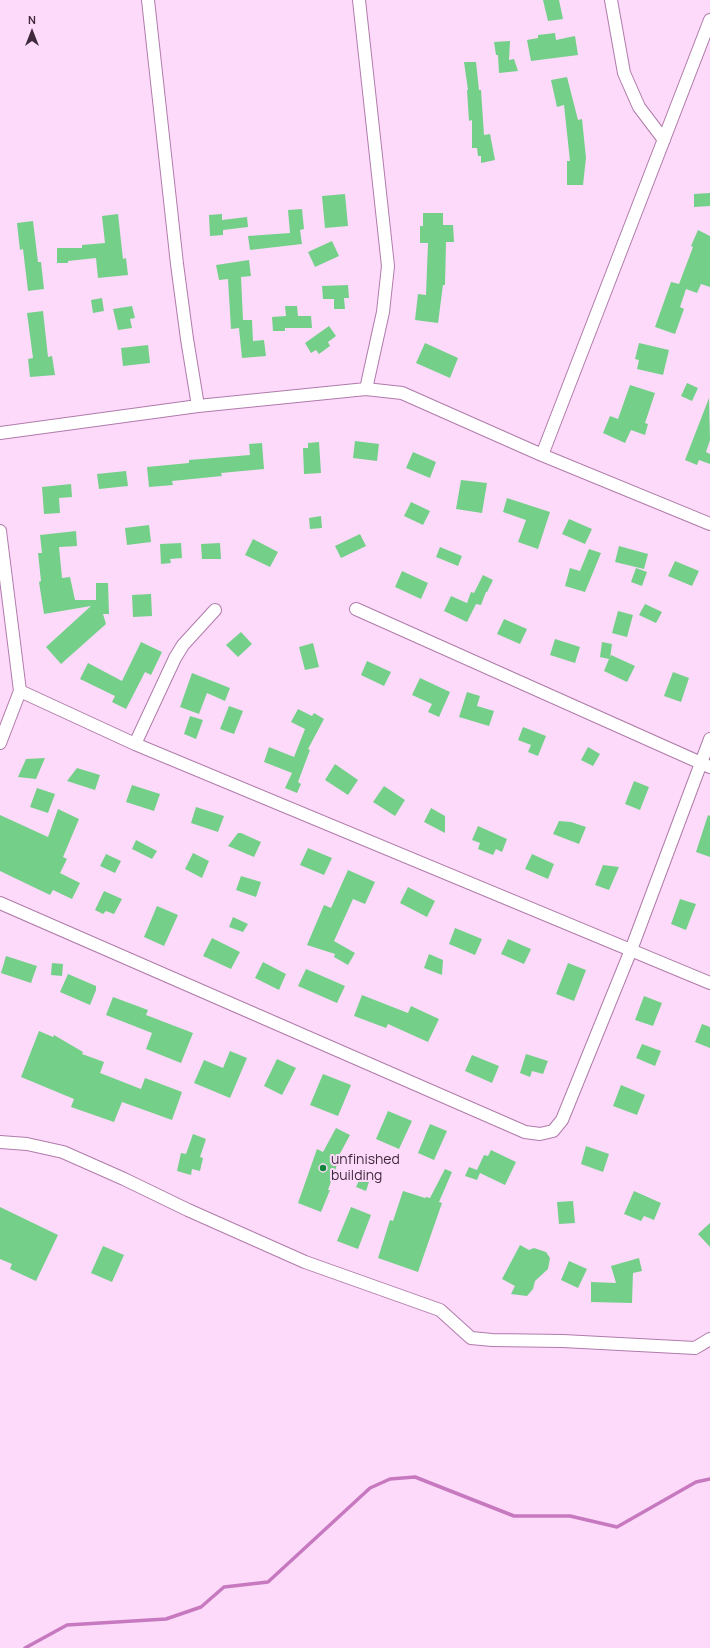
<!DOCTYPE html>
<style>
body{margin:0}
#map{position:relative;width:710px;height:1648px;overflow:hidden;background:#fddaf9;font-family:Manrope,sans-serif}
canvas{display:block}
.north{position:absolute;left:12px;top:12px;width:40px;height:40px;-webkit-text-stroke:3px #fddaf9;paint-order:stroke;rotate:0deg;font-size:11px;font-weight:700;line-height:16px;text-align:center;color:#3f293d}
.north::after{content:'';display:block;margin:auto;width:14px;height:18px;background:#3f293d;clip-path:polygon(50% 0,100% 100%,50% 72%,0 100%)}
</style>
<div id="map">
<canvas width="710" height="1648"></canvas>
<div class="north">N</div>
</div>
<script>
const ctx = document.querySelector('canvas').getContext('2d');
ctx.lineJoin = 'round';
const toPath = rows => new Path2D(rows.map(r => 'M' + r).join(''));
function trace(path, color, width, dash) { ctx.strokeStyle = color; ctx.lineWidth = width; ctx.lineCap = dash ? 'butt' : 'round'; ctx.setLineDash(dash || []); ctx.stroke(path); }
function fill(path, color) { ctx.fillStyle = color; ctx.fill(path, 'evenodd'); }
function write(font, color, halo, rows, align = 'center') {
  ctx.font = font + ' Manrope,sans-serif'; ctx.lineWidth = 4; ctx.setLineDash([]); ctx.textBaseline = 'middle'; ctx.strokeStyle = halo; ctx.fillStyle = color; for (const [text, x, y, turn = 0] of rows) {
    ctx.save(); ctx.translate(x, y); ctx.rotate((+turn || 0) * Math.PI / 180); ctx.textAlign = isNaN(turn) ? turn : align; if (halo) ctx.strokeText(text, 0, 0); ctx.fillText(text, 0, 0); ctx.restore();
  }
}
trace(toPath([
 [25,1648,67,1625,166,1619,201,1607,224,1587,268,1582,370,1488,390,1479,415,1477,514,1516,570,1516,617,1527,696,1482,710,1479]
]), '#c779c0', 3.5);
fill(toPath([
 [543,0,559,0,563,19,548,21],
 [555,33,556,40,575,36,578,55,531,61,527,40,538,38,538,35],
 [510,41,509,60,514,59,518,71,499,73,498,55,496,55,494,42],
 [464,62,476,62,479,90,481,90,484,135,490,134,495,160,481,163,481,156,478,156,477,148,472,148,472,120,469,121,467,90,468,90],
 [567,77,578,120,582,119,586,158,583,185,567,185,567,161,570,161,564,105,557,107,551,80],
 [710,193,710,206,694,207,694,194],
 [345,194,348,226,325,228,322,196],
 [302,209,304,229,300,230,302,244,250,250,248,236,290,233,288,210],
 [423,213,443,213,443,225,453,225,454,242,446,242,445,285,443,285,438,323,415,320,418,294,426,295,428,243,420,243,420,226,423,226],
 [118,214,123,259,126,258,128,275,98,278,96,258,68,261,68,263,57,263,57,248,82,248,82,245,105,243,102,216],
 [222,214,222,220,247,217,248,227,223,230,223,235,210,236,209,215],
 [33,221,38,262,41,262,44,289,28,291,23,249,20,250,17,223],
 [698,230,710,236,710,287,701,284,697,293,686,289,680,307,684,309,675,334,655,327,671,282,679,284,693,247,691,246],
 [332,241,339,256,315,267,308,252],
 [249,260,251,276,241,277,243,320,252,320,253,341,264,340,266,356,242,358,239,328,231,329,228,279,219,280,216,265],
 [348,285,349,298,344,298,345,309,334,309,334,299,323,299,322,286],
 [102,298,104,311,93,313,91,300],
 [132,306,135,318,130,319,132,328,118,330,113,309],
 [285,306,297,306,298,316,311,316,312,328,285,328,285,331,273,331,272,317,286,316],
 [43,311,48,357,52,356,55,375,30,377,28,359,33,358,27,313],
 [329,326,336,336,328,342,330,346,319,354,316,350,311,353,305,343],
 [425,343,458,358,450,378,416,363],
 [639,343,669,350,663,375,637,369,639,360,635,359],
 [148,345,150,363,123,366,121,348],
 [687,383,698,388,692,401,681,396],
 [630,385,655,393,645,423,648,424,645,435,631,430,625,443,603,433,610,416,618,419],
 [709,398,710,440,706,452,710,454,710,464,699,460,697,465,685,460],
 [355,441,379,444,377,461,353,458],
 [319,442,321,473,304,474,303,448,308,448,308,443],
 [262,443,264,469,221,473,222,476,172,481,173,485,149,487,147,467,189,463,189,460,250,455,249,444],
 [413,452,436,462,430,478,406,468],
 [126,471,128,486,99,489,97,474],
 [461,480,487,483,482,513,456,509],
 [71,484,72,497,59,498,60,513,44,514,42,487],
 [507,498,550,512,538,549,518,542,526,520,503,512],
 [411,502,430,511,423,525,404,516],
 [321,516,322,528,310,529,309,518],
 [569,519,592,529,585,544,562,534],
 [149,525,151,542,127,545,125,528],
 [76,531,77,546,59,547,62,578,70,577,75,600,96,600,96,583,108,583,109,614,103,614,106,624,61,664,46,647,91,606,44,614,39,582,41,581,38,553,42,553,40,535],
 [360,534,366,546,341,558,335,546],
 [253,539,278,552,270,567,245,555],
 [181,543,182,558,170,559,171,563,161,564,160,544],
 [220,543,221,559,202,559,201,544],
 [619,546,648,554,644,569,615,562],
 [440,547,462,556,458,566,436,557],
 [589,549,601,553,585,592,565,586,570,568,580,571],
 [675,561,699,571,692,586,668,576],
 [636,568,647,572,642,586,631,582],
 [402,571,428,583,421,599,395,587],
 [483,575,493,580,487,592,486,592,481,605,476,604,467,622,444,611,451,596,467,603,471,592,474,593],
 [151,594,152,616,133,617,132,595],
 [645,604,662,612,656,623,639,615],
 [618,611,633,615,627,637,612,633],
 [504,619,527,629,520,644,497,634],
 [241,632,252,644,238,657,226,645],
 [555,639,580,647,575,663,550,655],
 [141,642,162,652,151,675,145,672,126,709,112,702,115,696,80,679,88,663,122,681],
 [602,642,612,644,610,658,611,655,635,666,627,682,604,671,609,659,600,657],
 [313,643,319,667,305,670,299,647],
 [367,661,391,672,384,686,361,675],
 [673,672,689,678,681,702,664,696],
 [192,673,230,688,225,701,207,693,199,714,180,707],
 [420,678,450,692,439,717,428,712,432,704,412,695],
 [467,692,480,696,477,706,494,711,489,726,459,717],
 [229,706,243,711,234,734,220,729],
 [298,709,312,716,314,713,324,719,308,749,310,750,298,782,301,784,297,793,285,788,292,773,264,762,269,747,294,757,305,729,291,722],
 [190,716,203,720,196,739,184,734],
 [523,727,546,736,538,756,528,752,531,745,518,740],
 [588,747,600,754,593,766,581,760],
 [45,758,36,779,18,777,26,759],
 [335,764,358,780,348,795,325,780],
 [77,768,100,775,95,790,67,781],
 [634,781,649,787,640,810,625,804],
 [132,785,160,794,154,811,126,802],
 [384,786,405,800,395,816,373,802],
 [37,788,55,794,48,813,30,807],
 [196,807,224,816,218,832,191,823],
 [431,808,445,816,445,833,424,822],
 [58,809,79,819,63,857,67,859,60,873,80,883,72,899,53,890,50,895,0,871,0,815,48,837],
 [708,815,710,816,710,857,696,852],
 [559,821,571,822,586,827,579,844,553,834],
 [478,826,507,839,502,852,496,849,493,855,478,849,480,843,472,840],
 [238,833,241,833,261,842,254,857,228,846],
 [136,840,157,851,152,859,132,849],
 [308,848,332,858,324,875,300,865],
 [193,853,209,861,202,878,185,869],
 [106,854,121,861,115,873,100,866],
 [532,854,554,864,548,879,525,869],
 [603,865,619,867,609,890,595,885],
 [348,870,375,882,365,904,353,899,334,941,355,953,348,965,334,957,335,954,307,945,324,905,331,908],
 [241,876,261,882,256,897,236,890],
 [408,887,435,901,427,917,400,903],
 [104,891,122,899,114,914,106,911,103,914,95,910],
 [680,899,696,904,686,930,671,924],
 [157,906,178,915,164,946,144,937],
 [233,917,248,924,243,932,229,927],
 [455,928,482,939,475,955,449,944],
 [212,938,240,952,231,969,203,956],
 [508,939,531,949,524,964,501,954],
 [429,954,443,960,442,975,424,968],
 [6,956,37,966,31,983,1,973],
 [263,962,286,974,279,990,255,978],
 [52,963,63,964,62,976,51,975],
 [568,963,586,970,574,1001,556,994],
 [306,969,345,986,337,1003,298,986],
 [68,974,96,986,96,990,90,1005,60,992],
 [362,995,408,1013,411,1006,439,1019,428,1042,388,1024,386,1028,354,1016],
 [644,996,662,1003,653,1026,635,1020],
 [113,997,148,1010,146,1015,193,1033,181,1063,146,1049,152,1033,106,1015],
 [702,1024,710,1027,710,1048,695,1042],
 [39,1031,53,1037,54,1035,83,1052,82,1054,104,1062,100,1073,141,1089,145,1078,182,1092,172,1120,122,1102,114,1122,71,1107,74,1099,21,1077],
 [642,1044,661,1051,655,1066,636,1058],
 [230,1051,247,1058,230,1098,194,1083,204,1060,223,1068],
 [526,1054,548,1061,543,1074,532,1071,530,1077,520,1073],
 [472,1055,499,1066,492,1083,465,1071],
 [277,1059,296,1068,282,1095,264,1086],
 [323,1074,351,1085,338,1116,310,1105],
 [621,1085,645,1095,637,1115,613,1106],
 [388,1111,412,1121,399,1149,376,1139],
 [430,1124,447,1131,434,1160,418,1153],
 [336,1128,350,1135,336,1161,338,1162,328,1190,330,1190,321,1212,298,1203,317,1149,323,1152],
 [193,1134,206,1139,200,1157,203,1158,200,1171,192,1169,191,1175,177,1171,181,1153,186,1154],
 [586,1146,609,1154,603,1172,581,1164],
 [491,1150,516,1162,505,1185,480,1173,477,1180,465,1176,469,1167,477,1170,484,1155,488,1156],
 [445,1169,452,1172,439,1202,442,1203,418,1272,378,1258,390,1220,393,1221,403,1191,425,1198,426,1197,430,1198],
 [360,1178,369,1182,366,1191,356,1187],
 [634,1191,661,1203,654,1220,644,1216,641,1221,624,1214],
 [573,1201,575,1223,559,1224,557,1202],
 [0,1207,58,1235,36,1281,10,1269,12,1264,0,1259],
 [351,1207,371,1215,358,1249,337,1241],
 [710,1223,710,1247,698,1234],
 [520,1245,529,1250,534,1248,546,1252,550,1258,548,1269,535,1281,533,1289,527,1296,511,1294,515,1286,502,1279],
 [103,1246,124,1255,112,1282,91,1273],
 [639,1258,642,1271,633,1273,632,1303,591,1302,591,1282,616,1283,611,1266],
 [569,1261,587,1269,578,1288,561,1280]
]), '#74cf89');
const minor = toPath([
 [148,0,177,264,187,339,198,406],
 [359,0,388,266,383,312,366,389],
 [611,0,624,73,639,107,664,140],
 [0,433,198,406,366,389,402,393,542,455,710,524],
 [542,455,710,20],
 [0,531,20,691,135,744,710,983],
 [356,609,710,767],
 [0,743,20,691],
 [135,744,175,658,183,645,215,610],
 [0,903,525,1132,540,1134,553,1131,562,1120,631,950,710,739],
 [0,1142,27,1144,63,1152,124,1179,188,1210,305,1262,440,1310,471,1338,492,1340,563,1341,695,1348,710,1339]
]);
trace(minor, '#b07bab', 14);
trace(minor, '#fff', 12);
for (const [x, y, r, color] of [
 [323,1168,4,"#0f843d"]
]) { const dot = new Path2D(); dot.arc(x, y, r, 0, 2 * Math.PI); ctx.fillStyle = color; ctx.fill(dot); trace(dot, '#fddaf9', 1.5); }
write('14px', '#3f293d', '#fddaf9', [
 ["unfinished",331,1160],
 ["building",331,1176]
], 'left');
</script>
